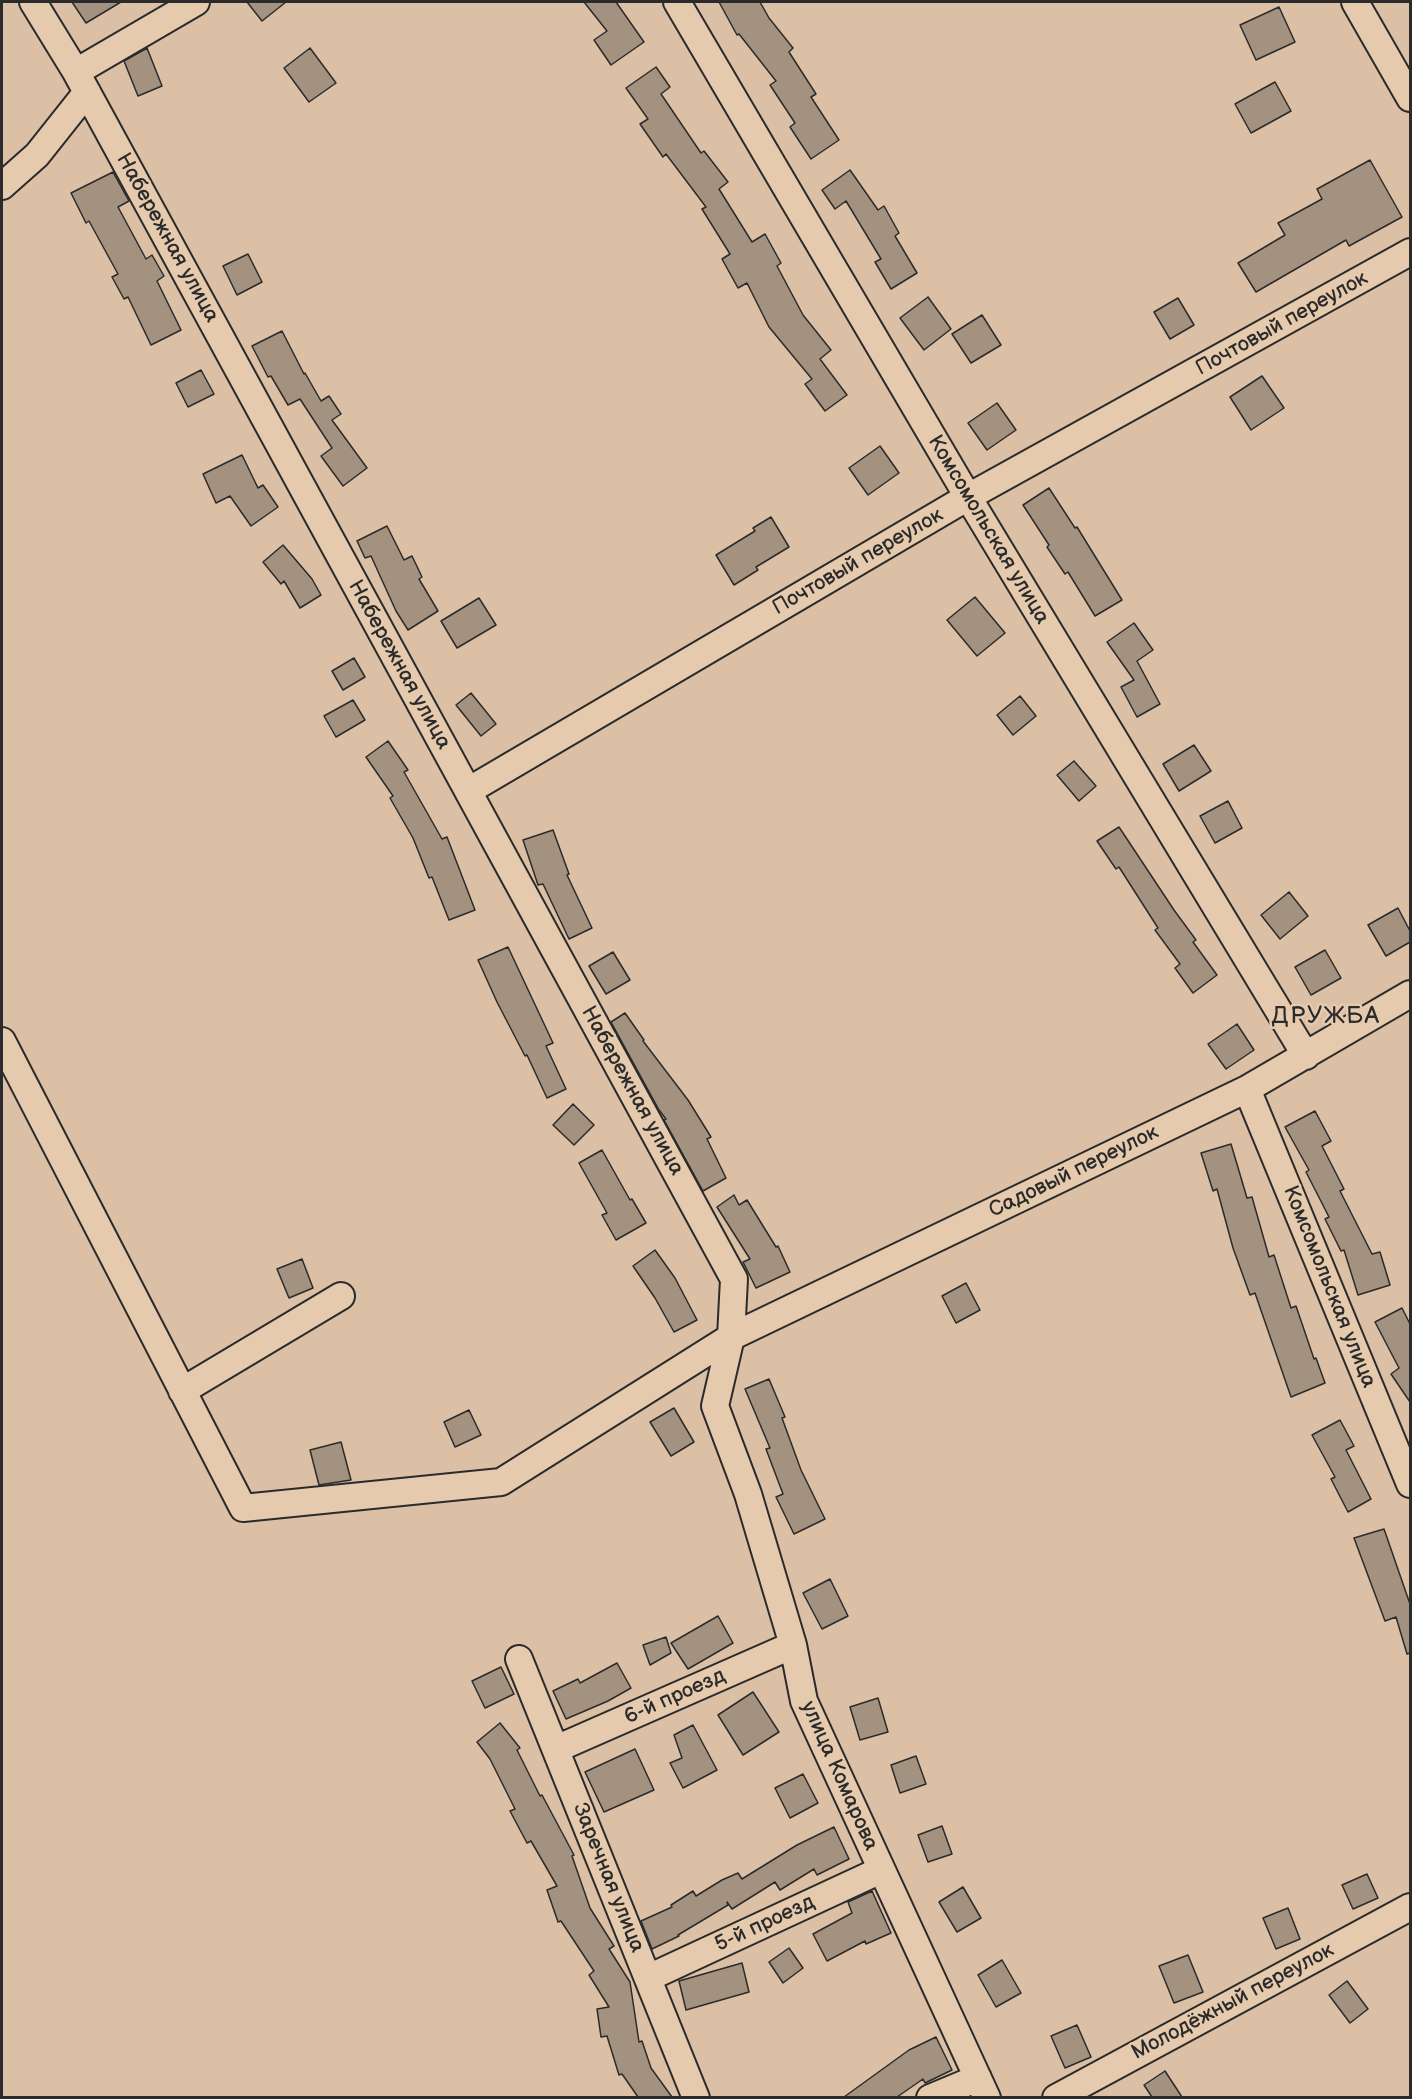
<!DOCTYPE html>
<meta charset="utf-8">
<style>
body{margin:0}
#map{position:relative;width:1412px;height:2099px;overflow:hidden;background:#dbc0a5;font-family:"Balsamiq Sans",sans-serif}
canvas{display:block}
.frame{position:absolute;inset:0;border:3px solid #2b2b2b;pointer-events:none}
</style>
<div id="map">
<canvas width="1412" height="2099"></canvas>
<div class="frame"></div>
</div>
<script>
const ctx = document.querySelector('canvas').getContext('2d');
ctx.lineJoin = 'round';
function fill(path, color) { ctx.fillStyle = color; ctx.fill(path, 'evenodd'); }
const toPath = rows => new Path2D(rows.map(r => 'M' + r).join(''));
function trace(path, color, width, dash) { ctx.strokeStyle = color; ctx.lineWidth = width; ctx.lineCap = dash ? 'butt' : 'round'; ctx.setLineDash(dash || []); ctx.stroke(path); }
function write(font, color, halo, rows, align = 'center') {
  ctx.font = font + ' "Balsamiq Sans",sans-serif'; ctx.lineWidth = 5; ctx.setLineDash([]); ctx.textBaseline = 'middle'; ctx.strokeStyle = halo; ctx.fillStyle = color; for (const [text, x, y, turn = 0] of rows) {
    ctx.save(); ctx.translate(x, y); ctx.rotate((+turn || 0) * Math.PI / 180); ctx.textAlign = isNaN(turn) ? turn : align; if (halo) ctx.strokeText(text, 0, 0); ctx.fillText(text, 0, 0); ctx.restore();
  }
}
const building = toPath([
 [72,2,121,2,86,23,72,2],
 [247,2,286,2,262,21,247,2],
 [584,2,616,2,644,42,611,65,594,40,607,31,584,2],
 [719,2,760,2,769,18,793,48,789,52,816,94,811,97,839,140,811,159,790,127,795,123,770,85,776,81,739,34,737,35,719,2],
 [1279,7,1295,42,1256,60,1240,25,1279,7],
 [147,48,162,86,138,96,124,61,147,48],
 [310,48,336,83,309,102,284,68,310,48],
 [656,67,670,87,661,94,701,153,704,151,728,182,719,189,752,242,765,234,781,263,777,266,803,315,831,350,820,359,847,395,825,411,805,384,812,379,769,327,747,283,738,288,722,259,730,254,702,209,706,207,666,154,663,157,640,124,648,119,626,88,656,67],
 [1275,82,1291,111,1251,133,1235,104,1275,82],
 [1370,160,1402,217,1349,246,1346,240,1256,292,1238,263,1285,235,1278,223,1322,199,1317,189,1370,160],
 [850,170,878,210,884,206,899,233,895,236,917,273,891,289,875,262,881,259,846,201,835,209,822,190,850,170],
 [113,172,129,201,118,207,146,259,152,255,164,276,157,281,181,330,151,345,128,297,124,299,112,277,118,274,89,221,86,223,71,193,113,172],
 [248,254,262,282,237,295,223,266,248,254],
 [928,297,951,329,924,350,900,318,928,297],
 [1178,298,1194,325,1170,339,1154,312,1178,298],
 [982,315,1001,345,971,363,952,334,982,315],
 [282,331,304,374,305,373,321,401,329,396,341,414,332,420,367,468,343,486,321,456,332,448,300,399,288,405,271,376,268,377,252,346,282,331],
 [201,370,214,394,188,407,176,383,201,370],
 [1262,376,1284,408,1251,430,1230,397,1262,376],
 [997,403,1016,430,987,450,968,423,997,403],
 [880,446,899,473,868,495,849,468,880,446],
 [242,455,258,488,263,485,278,507,251,526,230,496,216,503,203,474,242,455],
 [1049,488,1075,528,1077,527,1122,600,1095,616,1068,572,1065,574,1047,547,1049,545,1023,505,1049,488],
 [771,517,789,547,756,567,758,570,734,585,716,555,755,531,753,528,771,517],
 [387,526,404,560,412,556,422,577,419,579,438,611,408,630,396,611,371,556,365,558,357,541,387,526],
 [283,545,312,579,321,595,300,608,284,581,281,584,263,562,283,545],
 [975,597,1005,633,977,656,947,620,975,597],
 [479,598,496,625,457,648,441,621,479,598],
 [1134,623,1153,650,1137,661,1160,704,1137,717,1121,687,1134,680,1107,642,1134,623],
 [354,658,365,677,343,690,332,671,354,658],
 [471,693,496,724,481,736,456,705,471,693],
 [1020,696,1036,716,1013,735,997,715,1020,696],
 [353,700,365,720,336,737,324,716,353,700],
 [388,741,408,770,404,772,442,839,447,837,475,910,449,920,432,877,429,878,413,838,390,798,393,796,366,757,388,741],
 [1194,745,1211,771,1179,791,1163,764,1194,745],
 [1074,761,1096,786,1079,801,1057,775,1074,761],
 [1228,801,1242,828,1215,843,1200,816,1228,801],
 [1119,827,1174,910,1196,940,1193,942,1217,975,1193,993,1175,968,1180,964,1155,930,1158,928,1119,867,1116,869,1097,841,1119,827],
 [553,830,569,874,567,875,592,928,569,939,543,884,538,885,523,840,553,830],
 [1289,892,1308,916,1280,939,1261,915,1289,892],
 [1398,908,1410,931,1410,942,1386,956,1368,925,1398,908],
 [508,947,553,1043,546,1046,566,1089,547,1098,527,1055,525,1056,497,1002,478,960,508,947],
 [1325,950,1341,978,1311,995,1295,967,1325,950],
 [613,952,630,980,606,994,589,966,613,952],
 [625,1013,644,1040,643,1041,688,1100,711,1137,707,1139,726,1178,703,1191,664,1120,666,1119,659,1110,611,1022,625,1013],
 [1237,1024,1254,1050,1226,1069,1208,1044,1237,1024],
 [573,1104,594,1125,574,1145,553,1125,573,1104],
 [1315,1111,1331,1141,1322,1146,1344,1189,1340,1191,1372,1254,1380,1252,1390,1285,1358,1295,1344,1250,1341,1251,1325,1219,1329,1217,1306,1172,1309,1170,1285,1127,1315,1111],
 [1231,1144,1247,1198,1252,1197,1269,1257,1274,1255,1291,1308,1296,1306,1314,1359,1316,1358,1325,1383,1291,1397,1255,1293,1250,1295,1233,1248,1217,1189,1213,1191,1201,1153,1231,1144],
 [602,1150,630,1200,632,1199,646,1223,616,1240,602,1215,607,1213,579,1163,602,1150],
 [734,1195,739,1205,747,1200,776,1247,778,1246,790,1272,756,1288,743,1262,750,1259,717,1207,734,1195],
 [655,1250,675,1278,697,1320,674,1332,655,1298,633,1266,655,1250],
 [302,1259,313,1288,289,1298,277,1269,302,1259],
 [966,1283,980,1310,956,1323,942,1296,966,1283],
 [1402,1308,1410,1324,1410,1402,1391,1374,1399,1368,1375,1322,1402,1308],
 [769,1379,785,1417,782,1418,801,1470,825,1519,794,1534,776,1497,783,1494,766,1449,770,1448,745,1389,769,1379],
 [674,1408,694,1442,671,1456,650,1422,674,1408],
 [469,1410,481,1435,455,1447,444,1422,469,1410],
 [1340,1420,1354,1446,1346,1450,1371,1499,1348,1512,1331,1479,1335,1477,1312,1435,1340,1420],
 [341,1442,351,1480,319,1485,310,1450,341,1442],
 [1384,1529,1410,1604,1410,1653,1407,1654,1396,1617,1385,1621,1354,1538,1384,1529],
 [830,1579,848,1616,822,1629,803,1593,830,1579],
 [718,1616,733,1643,688,1669,671,1643,718,1616],
 [666,1637,671,1653,650,1665,643,1645,666,1637],
 [617,1663,631,1688,608,1701,566,1719,553,1691,578,1679,580,1683,617,1663],
 [501,1667,514,1694,485,1708,472,1681,501,1667],
 [753,1692,779,1732,743,1755,718,1715,753,1692],
 [878,1698,888,1732,860,1740,850,1707,878,1698],
 [500,1723,520,1748,517,1750,540,1796,542,1795,574,1855,572,1856,590,1908,614,1946,609,1949,630,1982,639,2042,642,2041,651,2068,672,2097,638,2097,622,2074,619,2075,607,2036,601,2037,597,2009,609,2007,589,1975,594,1971,561,1921,558,1922,547,1890,557,1886,531,1841,527,1843,510,1811,515,1809,490,1759,477,1742,500,1723],
 [693,1725,717,1770,683,1788,670,1763,682,1758,674,1735,693,1725],
 [635,1749,654,1790,604,1812,585,1772,635,1749],
 [916,1756,926,1784,900,1793,891,1765,916,1756],
 [803,1774,818,1803,790,1818,775,1788,803,1774],
 [942,1826,952,1854,928,1862,918,1835,942,1826],
 [834,1827,849,1859,817,1875,814,1869,780,1890,775,1882,732,1909,727,1902,728,1905,678,1935,679,1936,652,1949,641,1921,672,1907,671,1905,693,1891,696,1896,722,1880,738,1873,742,1879,797,1845,834,1827],
 [1367,1874,1378,1898,1353,1909,1342,1885,1367,1874],
 [963,1887,981,1918,957,1932,939,1902,963,1887],
 [872,1891,891,1933,866,1944,865,1941,827,1961,813,1934,852,1913,848,1902,872,1891],
 [1288,1908,1300,1939,1276,1949,1263,1918,1288,1908],
 [789,1948,803,1968,783,1983,769,1962,789,1948],
 [1188,1955,1203,1992,1174,2003,1159,1966,1188,1955],
 [1002,1960,1021,1993,996,2007,978,1975,1002,1960],
 [742,1963,749,1992,686,2010,679,1981,742,1963],
 [1347,1981,1368,2009,1350,2023,1329,1995,1347,1981],
 [1077,2025,1091,2057,1065,2068,1051,2036,1077,2025],
 [936,2037,952,2070,925,2083,923,2079,897,2097,844,2097,909,2050,936,2037],
 [1165,2071,1182,2097,1152,2097,1144,2085,1165,2071]
]);
fill(building, '#a49280');
trace(building, '#2b2b2b', 1.5);
const minor = toPath([
 [33,2,76,72,734,1279,731,1337,715,1406,748,1494,793,1645,804,1701,987,2098],
 [677,2,968,497,1306,1056],
 [1355,2,1410,98],
 [76,72,196,2],
 [2,186,37,155,87,92],
 [468,791,968,497,1410,252],
 [2,1041,243,1508,501,1482,731,1337,1247,1089,1410,994],
 [1247,1089,1410,1484],
 [182,1391,341,1296],
 [519,1659,696,2098],
 [556,1749,793,1645],
 [648,1978,881,1870],
 [930,2098,978,2078],
 [1056,2098,1410,1907]
]);
trace(minor, '#2b2b2b', 30);
trace(minor, '#e6caad', 26);
write('21px', '#2b2b2b', '#e6caad', [
 ["Набережная улица",167,238,61],
 ["Почтовый переулок",1282,324,-29],
 ["Комсомольская улица",988,530,59],
 ["Почтовый переулок",858,562,-30],
 ["Набережная улица",399,665,61],
 ["Набережная улица",632,1091,61],
 ["Садовый переулок",1074,1172,-26],
 ["Комсомольская улица",1329,1287,68],
 ["6-й проезд",675,1697,-24],
 ["улица Комарова",839,1776,66],
 ["Заречная улица",608,1878,68],
 ["5-й проезд",765,1924,-25],
 ["Молодёжный переулок",1233,2002,-28]
]);
ctx.letterSpacing = '1.5px';
write('24px', '#2b2b2b', '#e6caad', [
 ["ДРУЖБА",1326,1017]
]);
ctx.letterSpacing = '0px';
</script>
